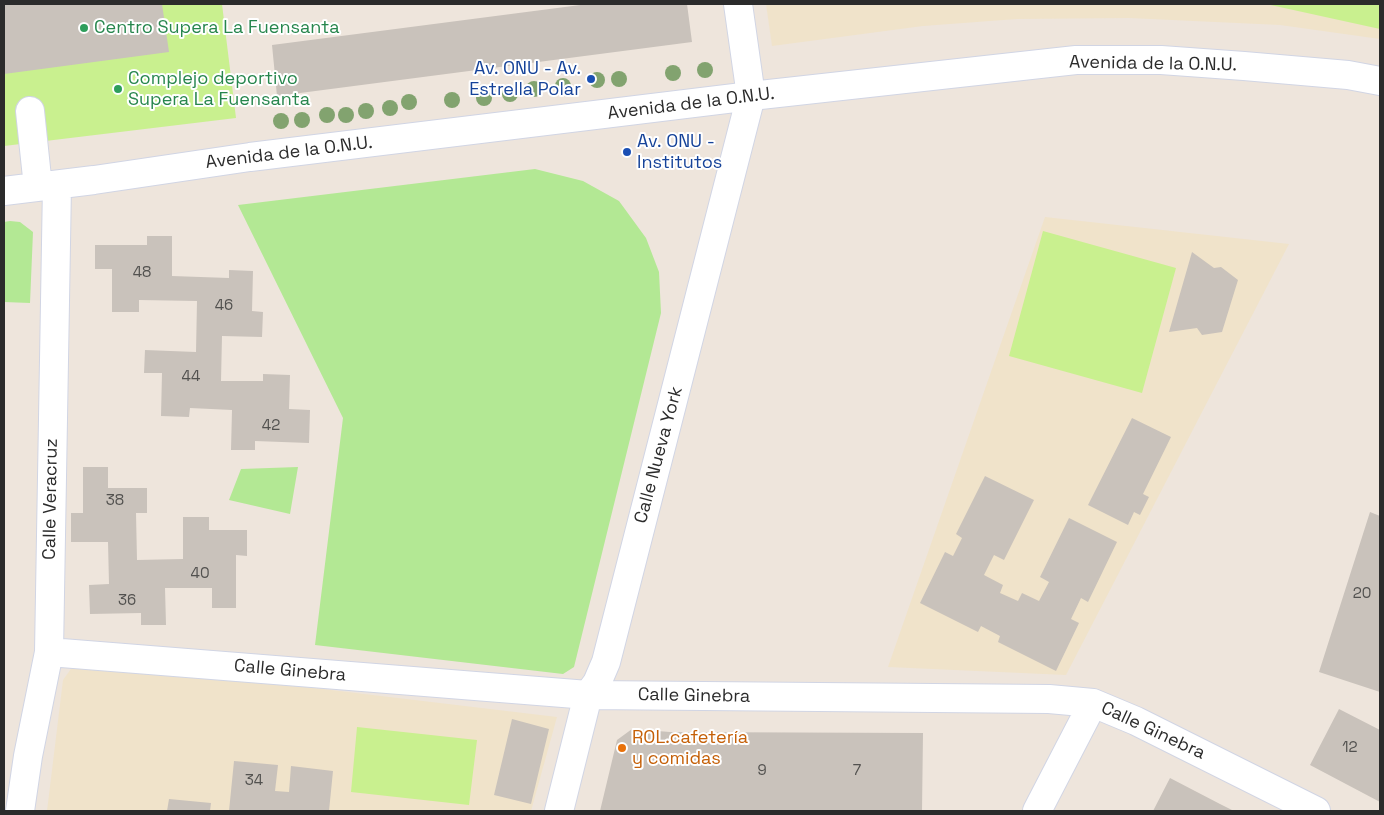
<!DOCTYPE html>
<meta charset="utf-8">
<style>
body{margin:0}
#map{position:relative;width:1384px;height:815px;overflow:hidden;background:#eee5dc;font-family:"Space Grotesk",sans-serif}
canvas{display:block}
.frame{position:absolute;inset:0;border:5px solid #2b2b2b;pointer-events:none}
</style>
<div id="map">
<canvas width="1384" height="815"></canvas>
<div class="frame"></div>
</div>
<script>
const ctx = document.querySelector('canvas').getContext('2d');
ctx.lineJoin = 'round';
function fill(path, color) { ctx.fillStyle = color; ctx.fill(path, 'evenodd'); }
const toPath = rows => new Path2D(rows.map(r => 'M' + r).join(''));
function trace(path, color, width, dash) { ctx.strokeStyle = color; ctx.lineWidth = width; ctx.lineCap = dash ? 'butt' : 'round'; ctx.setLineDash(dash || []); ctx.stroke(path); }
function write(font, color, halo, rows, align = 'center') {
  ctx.font = font + ' "Space Grotesk",sans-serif'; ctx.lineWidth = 4; ctx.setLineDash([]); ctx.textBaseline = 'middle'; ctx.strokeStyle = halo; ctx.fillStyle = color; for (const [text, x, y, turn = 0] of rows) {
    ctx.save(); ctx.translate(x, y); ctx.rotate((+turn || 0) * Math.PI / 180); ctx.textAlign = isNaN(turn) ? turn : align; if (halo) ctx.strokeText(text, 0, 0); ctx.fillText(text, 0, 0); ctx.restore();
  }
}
fill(toPath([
 [766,4,1380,4,1380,39,1280,25,1129,18,1017,19,923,26,772,46],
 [1045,217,1289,244,1066,675,888,667],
 [88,661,557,717,531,811,47,811,63,680,73,666]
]), '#f0e3ca');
fill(toPath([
 [535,169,583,181,619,201,646,238,659,272,661,313,574,667,563,674,315,645,343,418,238,205],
 [10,221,20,222,33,232,30,303,4,302,4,222],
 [298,467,290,514,229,500,241,469]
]), '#b3e894');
fill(toPath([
 [4,4,222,4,236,118,4,146],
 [1266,4,1380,4,1380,29],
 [1043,231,1176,268,1142,393,1009,356],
 [357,727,477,740,469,805,351,792]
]), '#c9f08f');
fill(toPath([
 [4,4,162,4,169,52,4,74],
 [588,4,687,4,692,42,277,96,272,45],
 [147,236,172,236,172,276,229,278,229,270,253,271,252,311,263,312,262,337,222,336,221,381,263,381,263,374,290,375,289,409,310,410,309,443,255,441,255,450,231,450,232,410,190,408,189,417,161,416,162,373,144,373,145,350,196,352,197,301,139,300,139,312,112,312,112,269,95,269,95,245,147,245],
 [1192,252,1214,268,1221,267,1238,280,1222,332,1202,335,1197,328,1169,332],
 [1132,418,1171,437,1143,494,1149,497,1140,515,1134,512,1128,525,1088,505],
 [83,467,108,467,108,488,147,488,147,513,136,513,137,560,183,559,183,517,209,517,209,530,247,530,247,556,236,555,236,608,212,608,212,588,165,588,166,625,141,625,141,613,90,614,89,585,109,584,108,542,71,542,71,513,83,513],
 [985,476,1034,500,1004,560,994,555,984,575,1003,585,1000,593,1018,601,1022,593,1039,601,1049,582,1040,577,1069,518,1117,542,1088,602,1081,598,1071,619,1079,623,1056,671,998,642,1000,636,981,626,978,632,920,603,945,552,953,556,962,538,956,534],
 [1370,512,1380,516,1380,692,1319,672],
 [1339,709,1380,730,1380,802,1310,765],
 [512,719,549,729,531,804,494,795],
 [632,729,670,732,923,733,922,811,600,811,617,740],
 [234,761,278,765,275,791,289,792,291,766,333,771,329,811,229,811],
 [1170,778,1220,804,1234,811,1153,811],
 [169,799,211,803,210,811,167,811]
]), '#c9c2bb');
const minor = toPath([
 [30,111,38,187],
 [4,191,94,180,250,157,751,96,1076,60,1161,60,1244,66,1348,75,1380,81],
 [49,652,588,695,1049,699,1093,703,1136,721,1316,811],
 [20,811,28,756,49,652,57,185],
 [559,811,588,695,597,683,606,662,751,96,738,4],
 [1037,811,1093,703]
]);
trace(minor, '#d1d5e4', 30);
trace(minor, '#fff', 28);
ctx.fillStyle = '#82a36f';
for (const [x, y] of [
 [705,70],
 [673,73],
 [619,79],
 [597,80],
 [563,86],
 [534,89],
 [510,94],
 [484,98],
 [452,100],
 [409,102],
 [390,108],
 [366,111],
 [327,115],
 [346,115],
 [302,120],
 [281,121]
]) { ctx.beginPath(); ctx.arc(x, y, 8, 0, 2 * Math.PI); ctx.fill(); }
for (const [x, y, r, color] of [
 [84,28,5,"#2e9e5b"],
 [591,79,5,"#1a4fb4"],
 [118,89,5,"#2e9e5b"],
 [627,152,5,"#1a4fb4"],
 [622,748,5,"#e8710a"]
]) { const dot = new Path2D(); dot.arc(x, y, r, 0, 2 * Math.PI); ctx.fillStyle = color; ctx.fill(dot); trace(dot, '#fff', 2); }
write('15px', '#52514f', null, [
 ["48",142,273],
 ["46",224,306],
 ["44",191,377],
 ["42",271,426],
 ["38",115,501],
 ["40",200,574],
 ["20",1362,594],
 ["36",127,601],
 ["12",1350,748],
 ["9",762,771],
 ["7",857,771],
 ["34",254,781]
]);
write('18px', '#27864d', '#fff', [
 ["Centro Supera La Fuensanta",94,28],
 ["Complejo deportivo",128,79],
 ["Supera La Fuensanta",128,100]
], 'left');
write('18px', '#2b2b2b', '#fff', [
 ["Avenida de la O.N.U.",1153,64,1],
 ["Avenida de la O.N.U.",691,104,-7],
 ["Avenida de la O.N.U.",289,153,-7],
 ["Calle Nueva York",659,455,-75],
 ["Calle Veracruz",51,499,-89],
 ["Calle Ginebra",290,671,5],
 ["Calle Ginebra",694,696,1],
 ["Calle Ginebra",1153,731,25]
]);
write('18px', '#164399', '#fff', [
 ["Av. ONU - Av.",581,69],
 ["Estrella Polar",581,90],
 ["Av. ONU -",637,142,"left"],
 ["Institutos",637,163,"left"]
], 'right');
write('18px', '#c56008', '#fff', [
 ["ROL.cafetería",632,738],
 ["y comidas",632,759]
], 'left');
</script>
